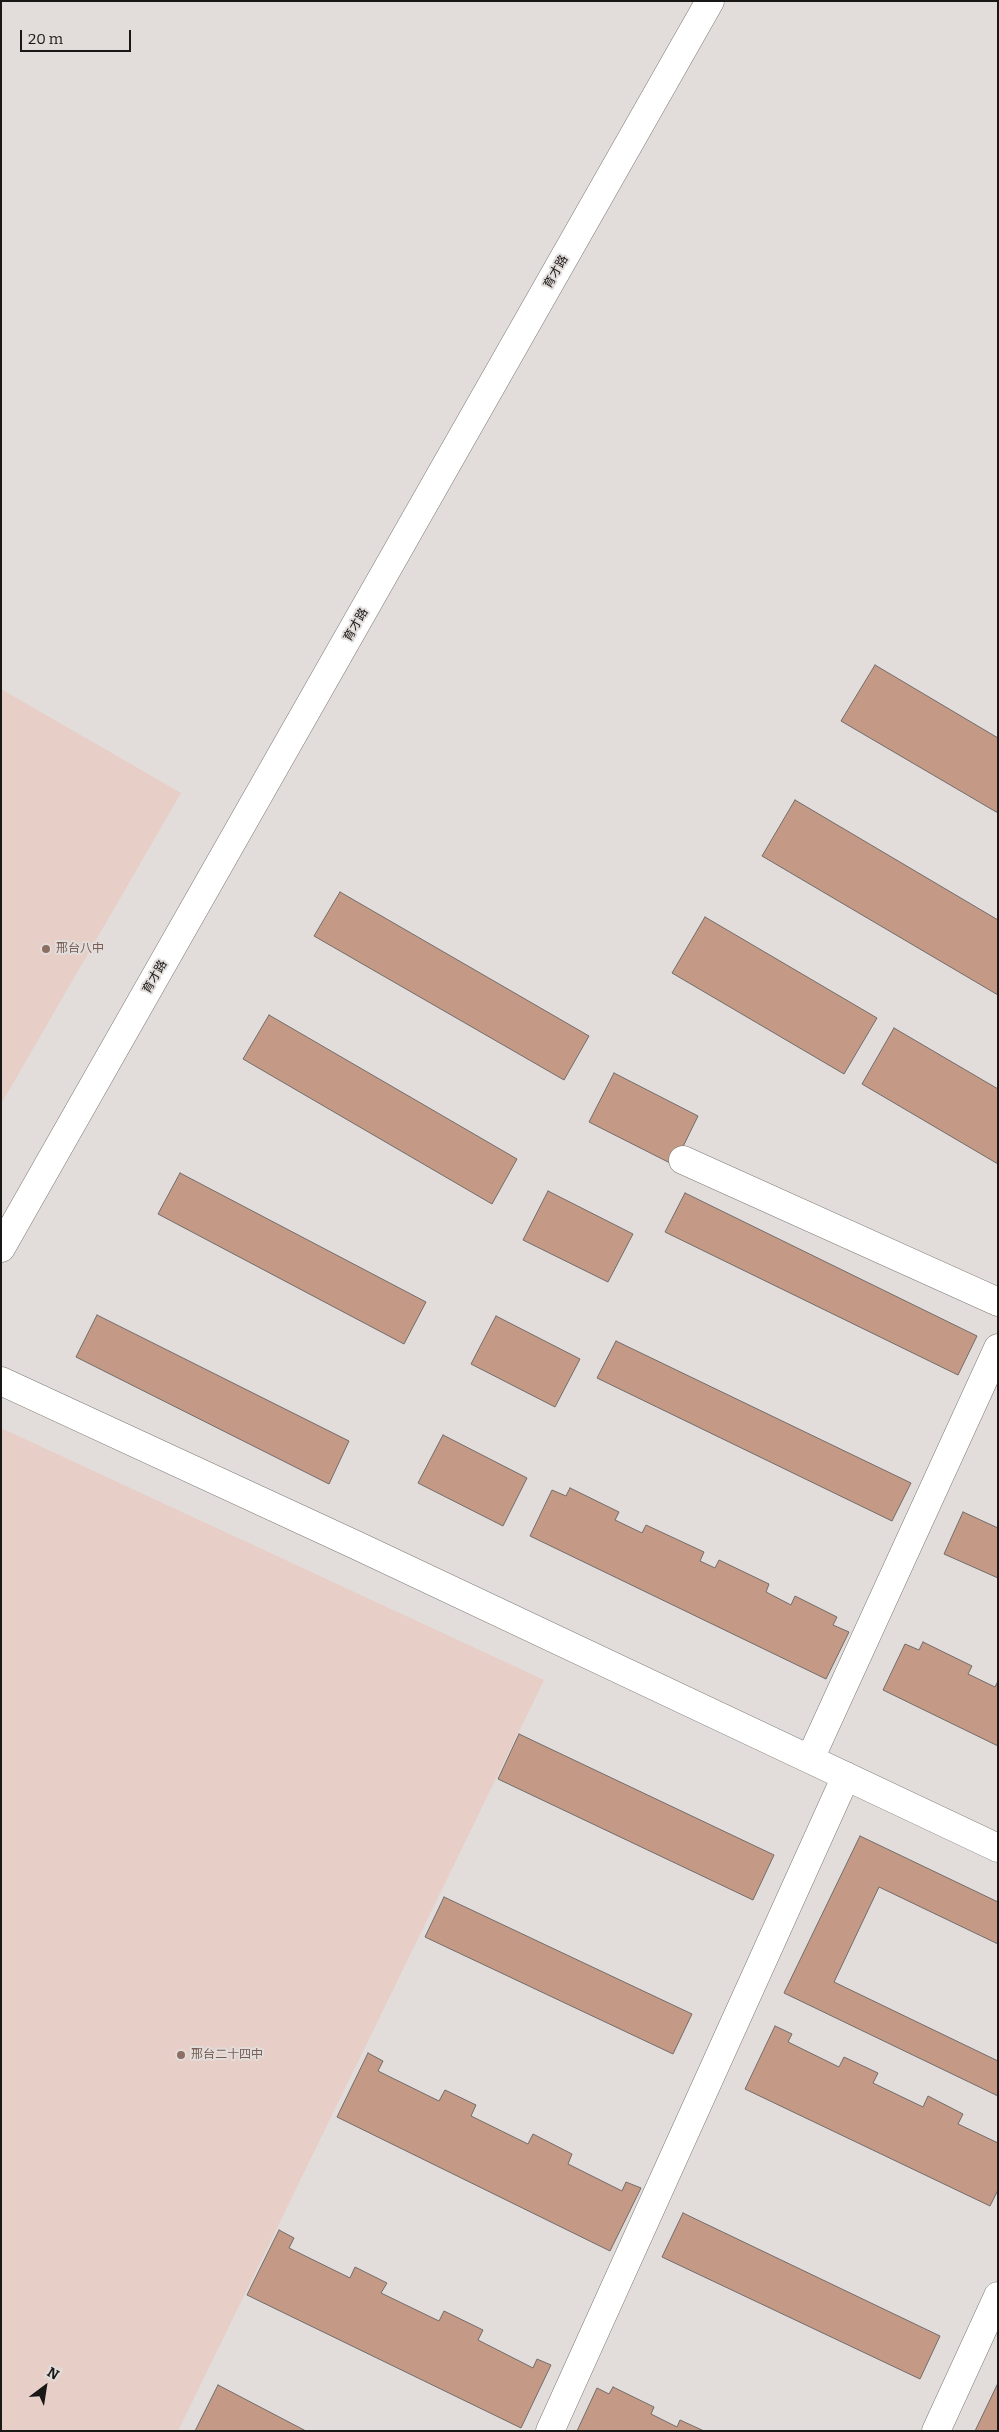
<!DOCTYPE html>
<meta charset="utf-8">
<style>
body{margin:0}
#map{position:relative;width:999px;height:2432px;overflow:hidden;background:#e2ddda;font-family:Bitter,serif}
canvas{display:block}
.frame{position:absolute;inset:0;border:2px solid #1a1817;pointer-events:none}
.north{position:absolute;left:20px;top:2362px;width:50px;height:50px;-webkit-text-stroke:4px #e2ddda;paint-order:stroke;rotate:31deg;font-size:14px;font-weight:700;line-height:20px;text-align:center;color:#1a1817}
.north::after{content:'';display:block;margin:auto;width:18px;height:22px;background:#1a1817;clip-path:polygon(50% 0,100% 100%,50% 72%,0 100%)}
.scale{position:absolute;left:20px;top:30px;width:111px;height:22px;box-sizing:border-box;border:2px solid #1a1817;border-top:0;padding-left:6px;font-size:15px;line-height:18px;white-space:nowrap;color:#1a1817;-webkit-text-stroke:4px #e2ddda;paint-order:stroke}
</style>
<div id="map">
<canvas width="999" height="2432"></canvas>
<div class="frame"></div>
<div class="north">N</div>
<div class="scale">20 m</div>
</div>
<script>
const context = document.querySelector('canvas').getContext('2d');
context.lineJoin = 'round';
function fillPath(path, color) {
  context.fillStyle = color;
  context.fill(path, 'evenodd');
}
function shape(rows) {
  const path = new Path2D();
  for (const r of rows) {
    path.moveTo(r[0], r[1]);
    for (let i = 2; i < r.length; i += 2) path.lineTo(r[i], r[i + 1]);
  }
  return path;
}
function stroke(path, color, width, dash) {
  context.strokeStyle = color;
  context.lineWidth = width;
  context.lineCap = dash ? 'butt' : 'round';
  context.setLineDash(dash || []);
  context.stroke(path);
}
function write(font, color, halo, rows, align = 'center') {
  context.font = font + ' Bitter,"Noto Sans SC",serif';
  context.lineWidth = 4;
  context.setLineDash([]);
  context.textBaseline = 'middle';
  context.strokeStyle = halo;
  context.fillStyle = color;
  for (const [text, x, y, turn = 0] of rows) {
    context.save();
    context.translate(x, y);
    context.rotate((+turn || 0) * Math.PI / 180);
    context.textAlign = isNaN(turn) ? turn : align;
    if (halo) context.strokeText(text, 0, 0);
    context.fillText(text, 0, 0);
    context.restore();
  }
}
const education = shape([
 [1,689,181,793,1,1104],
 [1,1428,544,1680,178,2431,1,2431]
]);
const building = shape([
 [875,665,998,738,998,813,841,721,875,665],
 [795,800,998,920,998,995,762,856,795,800],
 [340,892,589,1036,564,1080,314,936,340,892],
 [705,917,877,1018,844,1074,672,973,705,917],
 [269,1015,517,1159,492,1204,243,1059,269,1015],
 [894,1028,998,1089,998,1164,862,1084,894,1028],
 [614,1073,698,1116,674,1165,589,1122,614,1073],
 [180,1173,426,1302,404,1344,158,1214,180,1173],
 [548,1191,633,1234,608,1282,523,1240,548,1191],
 [685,1193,977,1336,958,1375,665,1232,685,1193],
 [97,1315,349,1441,329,1484,76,1357,97,1315],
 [496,1316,580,1359,555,1407,471,1364,496,1316],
 [616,1341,911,1483,892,1521,597,1378,616,1341],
 [443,1435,527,1478,503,1526,418,1483,443,1435],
 [570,1488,619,1512,615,1520,642,1533,646,1525,704,1552,700,1561,715,1568,719,1560,769,1584,766,1592,791,1605,795,1596,837,1617,833,1625,849,1632,826,1679,530,1536,552,1490,566,1496,570,1488],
 [963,1512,998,1528,998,1578,944,1554,963,1512],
 [923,1642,972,1666,968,1674,995,1687,998,1681,998,1746,883,1690,905,1644,919,1650,923,1642],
 [519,1734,774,1855,753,1900,498,1779,519,1734],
 [860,1836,998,1902,998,1944,879,1887,834,1982,998,2061,998,2096,784,1993,860,1836],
 [444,1897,692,2014,673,2054,425,1937,444,1897],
 [775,2026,792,2034,788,2042,839,2067,844,2057,878,2073,873,2083,923,2107,928,2096,963,2114,958,2124,998,2143,998,2190,990,2206,745,2089,775,2026],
 [368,2053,383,2061,378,2071,439,2101,445,2090,476,2105,471,2116,528,2144,533,2134,572,2154,568,2164,622,2191,626,2182,641,2188,610,2251,337,2117,368,2053],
 [683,2213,940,2336,920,2379,662,2257,683,2213],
 [279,2230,294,2238,289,2248,350,2278,355,2267,387,2283,381,2293,439,2321,444,2311,483,2330,478,2340,533,2368,537,2359,551,2365,521,2428,247,2295,279,2230],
 [998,2383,998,2431,975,2431,998,2383],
 [218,2385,306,2431,195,2431,218,2385],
 [613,2387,654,2407,651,2414,677,2427,680,2420,704,2431,577,2431,597,2388,609,2394,613,2387]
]);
const minor = shape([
 [683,1160,998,1302],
 [1,1248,710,1],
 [1,1381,358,1546,998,1848],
 [810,1759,998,1348],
 [550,2431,846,1776],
 [936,2431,998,2296]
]);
const markers = [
 [46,949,5,"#8d6e63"],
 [181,2055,5,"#8d6e63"]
];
const streetNames = [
 ["育才路",556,272,-60],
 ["育才路",356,625,-60],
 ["育才路",155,977,-60]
];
const educationNames = [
 ["邢台八中",56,949],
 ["邢台二十四中",191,2055]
];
fillPath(education, '#e7cec6');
fillPath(building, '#c49985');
stroke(building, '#716c6a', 1);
stroke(minor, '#7c7875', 29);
stroke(minor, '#fff', 28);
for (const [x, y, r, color] of markers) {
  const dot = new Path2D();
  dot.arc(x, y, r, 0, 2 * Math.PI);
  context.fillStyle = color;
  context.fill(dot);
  stroke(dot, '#e2ddda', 2);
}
write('12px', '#1a1817', '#e2ddda', streetNames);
write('12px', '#785e54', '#e2ddda', educationNames, 'left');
</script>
